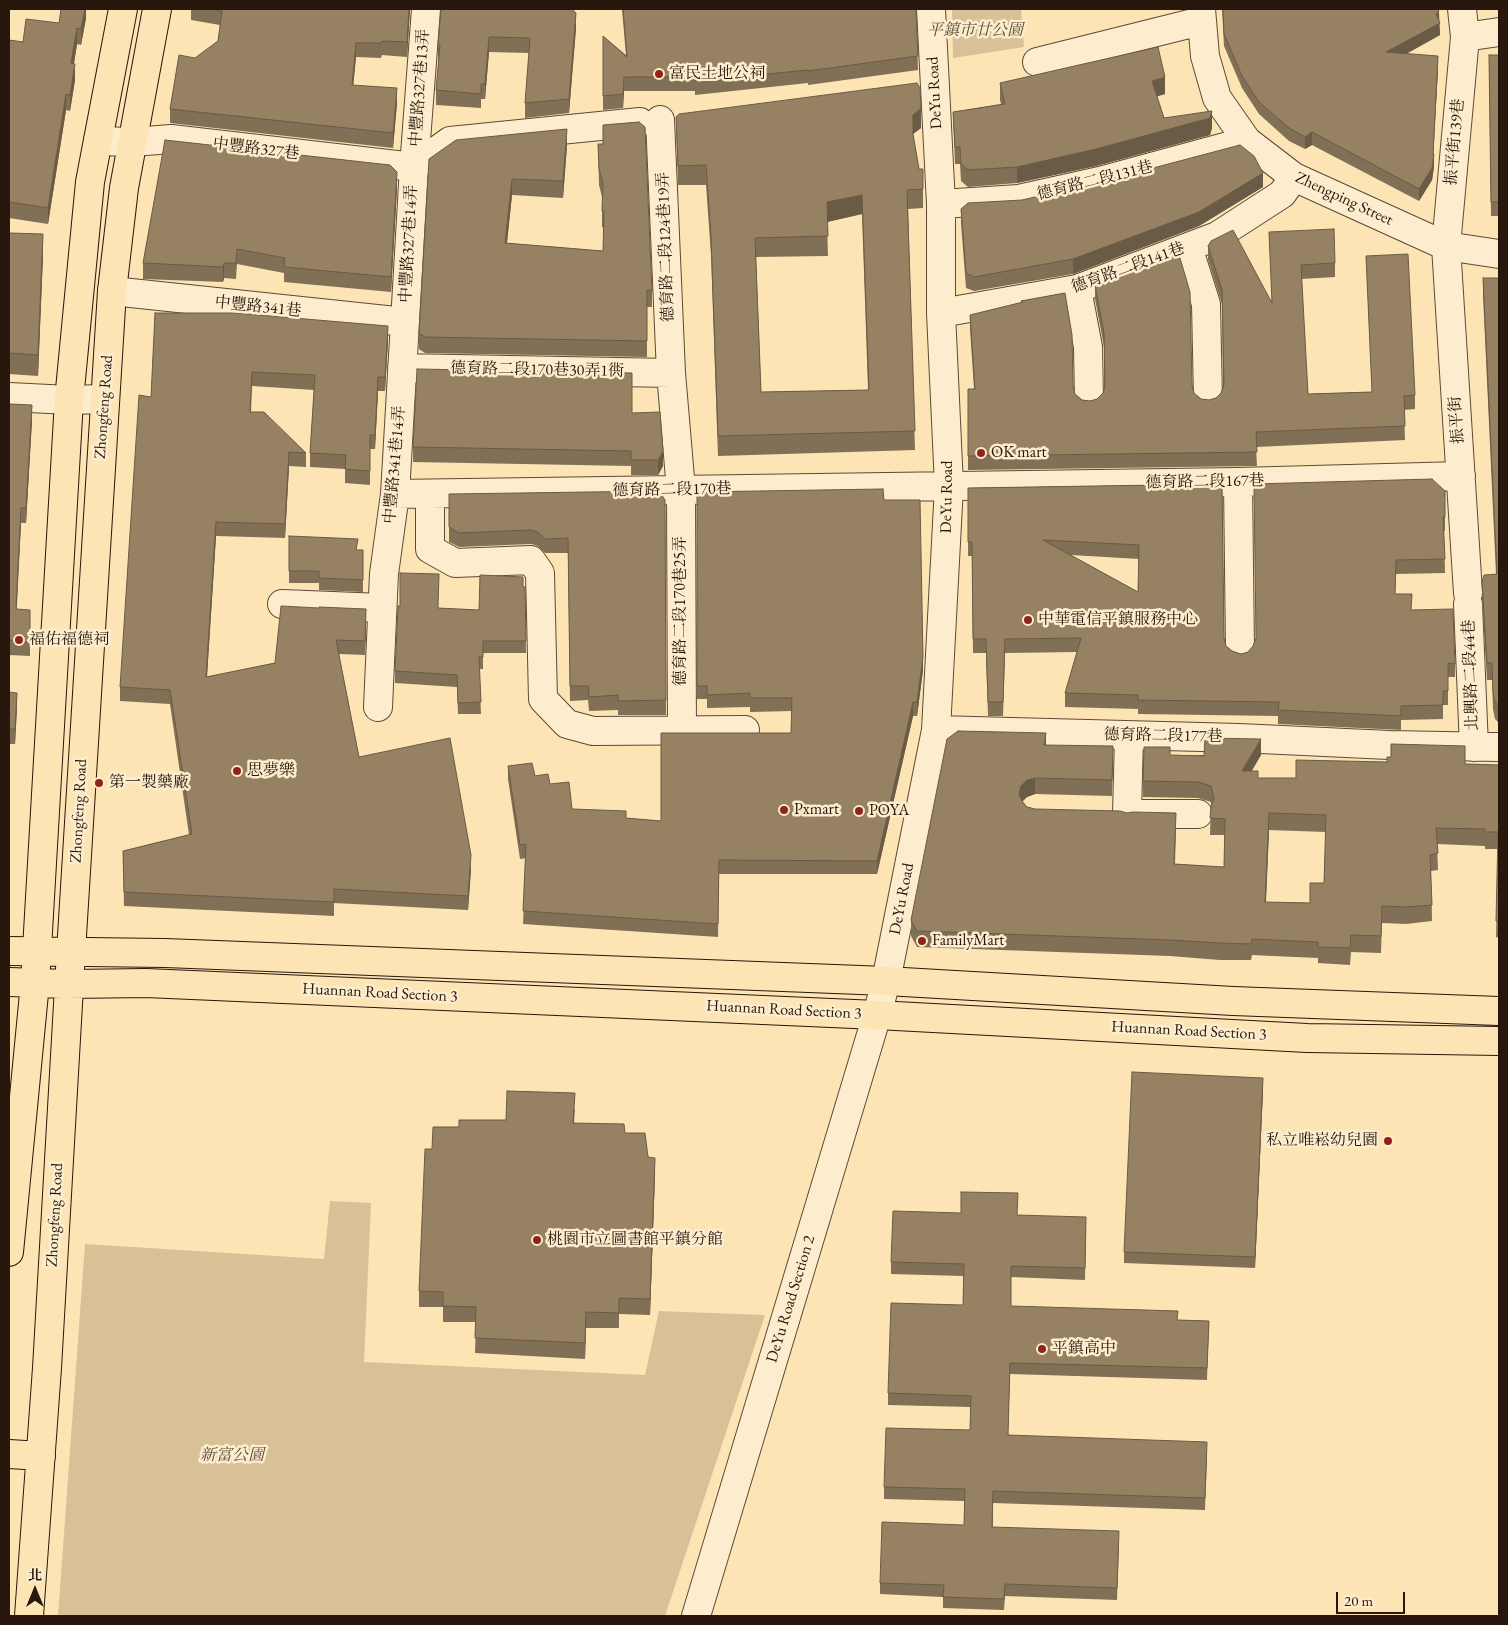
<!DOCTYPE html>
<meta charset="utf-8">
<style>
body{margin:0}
#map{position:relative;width:1508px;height:1625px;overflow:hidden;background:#fce4b4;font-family:"EB Garamond","Noto Serif TC",serif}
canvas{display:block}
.frame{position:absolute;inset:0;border:10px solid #27170c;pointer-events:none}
.north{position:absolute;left:10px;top:1565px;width:50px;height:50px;-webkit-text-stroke:4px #fdedce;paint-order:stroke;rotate:0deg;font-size:14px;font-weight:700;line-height:20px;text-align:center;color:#27170c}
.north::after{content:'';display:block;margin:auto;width:18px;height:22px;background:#27170c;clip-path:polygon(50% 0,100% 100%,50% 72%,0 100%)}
.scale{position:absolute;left:1336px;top:1592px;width:69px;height:22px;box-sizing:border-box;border:2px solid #27170c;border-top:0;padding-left:6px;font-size:15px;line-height:18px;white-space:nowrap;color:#27170c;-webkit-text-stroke:4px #fdedce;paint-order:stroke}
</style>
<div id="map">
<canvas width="1508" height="1625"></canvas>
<div class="frame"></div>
<div class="north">北</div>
<div class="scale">20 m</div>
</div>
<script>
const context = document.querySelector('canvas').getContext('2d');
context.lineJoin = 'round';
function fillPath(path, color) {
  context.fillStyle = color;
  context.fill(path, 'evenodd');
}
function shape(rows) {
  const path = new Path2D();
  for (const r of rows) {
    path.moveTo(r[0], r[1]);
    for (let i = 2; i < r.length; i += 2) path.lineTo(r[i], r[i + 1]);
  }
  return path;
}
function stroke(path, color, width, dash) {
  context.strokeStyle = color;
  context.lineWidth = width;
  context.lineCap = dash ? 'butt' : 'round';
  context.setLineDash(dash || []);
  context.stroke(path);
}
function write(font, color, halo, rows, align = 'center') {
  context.font = font + ' "EB Garamond","Noto Serif TC",serif';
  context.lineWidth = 5;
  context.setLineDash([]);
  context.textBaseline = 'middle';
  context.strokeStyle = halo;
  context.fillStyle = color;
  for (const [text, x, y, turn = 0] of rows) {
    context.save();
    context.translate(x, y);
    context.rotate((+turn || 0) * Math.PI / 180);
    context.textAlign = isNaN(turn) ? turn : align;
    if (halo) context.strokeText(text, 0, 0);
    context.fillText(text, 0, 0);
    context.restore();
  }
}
const green = shape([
 [952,9,1021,9,1024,47,953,58],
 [330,1201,371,1203,364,1362,645,1375,659,1311,765,1315,665,1616,58,1616,85,1244,324,1259]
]);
const minor = shape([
 [1201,9,1205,56,1217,98,1247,141,1294,177,1446,246,1499,254],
 [1462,9,1465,37,1446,246,1468,593],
 [1465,37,1499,32],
 [1037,62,1201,21],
 [660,120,671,373,681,490,682,731],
 [98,141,133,142,171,139,414,167],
 [414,167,450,141,640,122],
 [941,204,1019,199,1100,181,1247,141],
 [1188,247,1206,304,1208,399],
 [1077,289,1088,347,1089,400],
 [112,291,405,322],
 [941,313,1077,289,1188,247,1217,236,1282,194,1294,177],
 [402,368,671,373],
 [9,397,69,400,104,399],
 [1238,482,1240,652],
 [395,494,1238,482,1461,476],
 [430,494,430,549,455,563,531,560,540,573,543,699,567,724,593,731,745,730],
 [282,604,382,608],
 [1468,604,1474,747],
 [378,707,384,574,395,494,414,167,426,9],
 [936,730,1239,738,1389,745,1499,747],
 [1127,814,1129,736],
 [1139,814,1198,814],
 [696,1616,877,1015,886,981,936,730,949,486,941,313,941,204,931,9]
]);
const major = shape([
 [9,951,165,953,886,981,1233,1001,1499,1011],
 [9,982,69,984,146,983,877,1015,1307,1038,1499,1041],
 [9,1252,35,983,69,400,90,182,123,9],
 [9,1454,41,1456],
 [29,1616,47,1368,71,952,112,291,124,188,157,9]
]);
const wall = shape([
 [86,9,86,18,81,45,77,44,74,64,75,80,70,111,66,110,48,224,9,218,9,40,23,42],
 [191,9,410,9,407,57,382,55,381,58,356,57,353,85,397,103,393,148,170,123,170,109,195,58,218,41,220,25,191,20],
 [441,9,576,28,569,113,525,118,525,103,529,53,489,52,485,99,481,99,481,108,436,105,436,90,439,59,438,59,438,45],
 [622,9,916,9,918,70,808,85,808,83,695,95,695,91,624,91,623,108,603,110,603,36,626,55],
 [1222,9,1438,9,1440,35,1406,54,1438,68,1433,154,1434,167,1432,180,1419,201,1312,145,1305,149,1289,141,1259,114,1242,88,1224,46],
 [1489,55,1499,55,1499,216,1491,216],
 [1000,83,1165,94,1157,96,1164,118,1212,128,1210,135,1096,166,1017,183,968,187,961,181,960,164,955,164,953,112,1001,104,1000,100],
 [676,117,921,128,913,134,919,169,923,189,923,208,908,209,915,450,718,456,711,255,706,185,678,185],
 [862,214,868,390,761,392,756,257,828,256,827,222],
 [456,140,567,145,563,198,512,195,507,243,603,251,604,228,602,227,602,197,599,185,598,144,652,291,652,307,647,307,647,357,425,353,419,349,419,333],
 [1263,187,1199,226,1073,274,974,291,966,288,961,223,961,209],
 [397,188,391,292,284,282,284,273,237,264,236,279,224,278,223,282,143,279,143,263],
 [1269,232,1335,263,1335,277,1301,279,1308,394,1372,392,1366,256,1415,395,1415,409,1404,410,1405,440,1256,447,1257,466,968,470,968,389,974,389,970,329,970,315,1021,303,1021,301,1065,293,1073,386,1075,394,1082,400,1090,401,1097,399,1103,393,1104,387,1104,347,1095,299,1095,285,1192,385,1194,393,1201,399,1209,400,1216,398,1221,393,1223,386,1222,304,1208,260,1208,246,1272,301],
 [9,233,43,255,38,376,9,374],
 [1483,278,1499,278,1499,723,1495,719,1493,709,1492,680,1487,680,1482,599,1482,582,1496,574,1483,295],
 [155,313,388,340,385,391,378,391,375,449,370,449,370,485,345,483,345,469,310,467,310,453,314,390,252,386,251,412,306,453,306,467,289,466,285,538,216,536,207,677,275,663,366,623,365,655,339,654,359,757,471,869,468,910,334,903,334,916,124,906,123,851,189,835,170,704,120,701,120,687,151,397],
 [9,404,32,420,26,523,21,523,16,609,30,642,30,656,9,655],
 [632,413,663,466,658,475,631,475,631,466,413,462,413,447],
 [1222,484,1224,638,1226,646,1232,651,1241,654,1248,652,1445,491,1445,531,1444,531,1445,573,1396,574,1395,594,1412,610,1455,664,1455,677,1448,677,1448,705,1443,705,1443,719,1401,720,1401,730,1278,724,1278,716,1138,714,1138,709,1065,707,1065,693,1077,652,1005,653,1003,716,988,716,986,653,973,653,972,556,968,556,968,488],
 [1071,555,1139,559,1138,592],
 [697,492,884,500,923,670,917,716,913,716,877,874,719,874,718,937,523,924,526,858,520,859,508,779,508,766,535,776,550,784,572,809,626,818,661,821,791,733,792,711,750,712,750,707,707,708,707,699,697,699],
 [449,494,665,500,666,715,618,715,618,710,589,711,588,700,570,701,568,553,545,553,538,546,531,544,459,547,449,542],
 [289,536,358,550,363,550,363,592,319,590,319,583,289,583],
 [523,587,525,587,526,653,483,653,483,669,479,669,481,714,458,714,457,687,395,683,395,671,438,608,479,610],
 [9,692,17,707,15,744,9,744],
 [1046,745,1113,763,1112,796,1035,794,1027,797,1022,802,1027,807,1035,809,1176,829,1175,864,1224,867,1225,835,1210,835,1211,802,1198,798,1143,797,1143,781,1170,755,1261,755,1251,771,1258,778,1296,778,1465,764,1499,765,1499,938,1496,937,1498,849,1485,849,1485,846,1437,844,1438,870,1431,871,1432,921,1406,924,1382,923,1381,953,1351,952,1350,965,1318,963,1318,958,1273,956,1252,955,1251,960,1220,960,1170,956,917,947,911,936,911,920],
 [1269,830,1326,832,1324,883,1310,903,1266,902],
 [1263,1089,1255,1268,1124,1263,1124,1252],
 [575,1109,574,1123,625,1133,648,1157,655,1173,650,1315,619,1314,619,1328,586,1328,585,1359,475,1353,476,1322,443,1322,443,1307,419,1307,419,1291,459,1127,506,1120],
 [1018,1215,1086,1229,1085,1280,1011,1277,1011,1306,1178,1320,1209,1321,1207,1380,1010,1374,1008,1435,1207,1454,1205,1510,993,1503,993,1527,1119,1543,1117,1600,1005,1596,1004,1610,943,1608,943,1597,880,1594,880,1583,964,1525,964,1501,884,1499,884,1487,970,1430,970,1407,888,1405,888,1393,963,1305,963,1276,891,1274,891,1262]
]);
const shadedWall = shape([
 [85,9,86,9,86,18,81,45,81,29],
 [409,9,410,9,407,57,407,42],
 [1439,12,1440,35,1386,65,1386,52],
 [576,13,576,28,569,113,569,99],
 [77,28,77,44,71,80,71,63],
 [489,37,489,52,485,99,485,84],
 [356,43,356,57,352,99,352,85],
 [1438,56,1438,68,1433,161,1434,154,1434,167,1432,180,1419,201,1419,189,1433,154],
 [75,64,75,80,70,111,70,95],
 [624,77,624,91,623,108,623,94],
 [1165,77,1165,94,1152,98,1152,81],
 [397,88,397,103,393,148,393,133],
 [66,94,66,110,48,224,48,208],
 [921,108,921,128,913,134,913,115],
 [1212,111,1212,128,1210,135,1096,166,1017,183,1017,167],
 [567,129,567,145,563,198,563,181],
 [1312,132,1312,145,1305,149,1305,137],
 [397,172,397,188,391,292,391,277],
 [1263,173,1263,187,1199,226,1073,274,1073,259],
 [512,179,512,195,505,260,505,243],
 [862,195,862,214,827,222,827,202],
 [43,234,43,255,38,376,38,355],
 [224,263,224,278,223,282,223,267],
 [388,326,388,340,385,391,385,377],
 [378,377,378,391,375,449,375,435],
 [32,405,32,420,26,523,26,508],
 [663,451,663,466,658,475,658,460],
 [289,452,289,466,285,538,285,524],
 [21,508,21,523,16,624,16,609],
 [216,522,216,536,206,691,206,677],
 [366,609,366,623,365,655,365,641],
 [923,657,923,670,917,716,917,702],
 [17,693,17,707,15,744,15,729],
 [913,702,913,716,877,874,877,861],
 [1046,733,1046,749,1044,745],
 [1261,739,1261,755,1242,788,1242,771],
 [1035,778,1035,794,1027,797,1021,802,1019,794,1021,786,1027,780],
 [1269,813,1269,830,1265,918,1265,902],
 [471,855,471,869,468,910,468,896],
 [1263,1078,1263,1089,1255,1268,1255,1257],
 [655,1158,655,1173,650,1315,650,1299],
 [586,1312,586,1328,585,1359,585,1343]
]);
const building = shape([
 [61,9,85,9,81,29,77,28,71,63,75,64,70,95,66,94,48,208,9,202,9,40,23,42,26,19,59,23,61,9],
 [209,9,409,9,407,42,382,41,381,43,356,43,352,85,397,88,393,133,170,109,179,55,195,58,218,41,222,11,209,9],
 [441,9,572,9,576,13,569,99,525,103,530,38,489,37,485,84,481,84,481,94,436,90,440,45,438,45,441,9],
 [623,9,916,9,918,56,808,71,808,70,695,81,695,77,624,77,623,94,603,96,603,36,627,57,623,9],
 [1223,9,1438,9,1439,12,1436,14,1440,23,1386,52,1438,56,1433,154,1434,154,1432,168,1419,189,1312,132,1305,137,1289,128,1259,102,1242,76,1224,34,1223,9],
 [1158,47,1165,77,1152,81,1164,118,1212,111,1210,118,1096,149,1017,167,968,170,961,164,960,147,955,147,953,112,1005,104,1000,83,1158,47],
 [1489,55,1499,55,1499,202,1491,202,1489,55],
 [917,83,920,88,921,108,913,115,913,134,919,169,923,169,923,189,907,190,915,431,718,436,711,236,706,165,678,166,676,117,679,114,917,83],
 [862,195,869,390,761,392,755,238,828,236,827,202,862,195],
 [639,122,645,127,652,291,647,290,647,341,425,337,419,333,429,159,456,140,567,129,563,181,512,179,505,243,603,251,604,211,602,211,603,182,599,169,598,144,603,144,603,125,639,122],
 [165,140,390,165,397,172,391,277,284,267,285,258,237,249,236,263,224,263,223,267,143,263,165,140],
 [1240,145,1254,156,1263,173,1199,212,1073,259,974,277,966,273,961,209,968,203,1022,200,1104,181,1240,145],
 [1334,229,1335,263,1301,265,1308,394,1372,392,1366,256,1408,254,1415,395,1404,396,1405,426,1256,432,1257,452,968,456,968,389,975,389,970,315,1023,302,1021,301,1065,293,1072,335,1073,386,1075,394,1082,400,1090,401,1097,399,1103,393,1105,386,1104,333,1095,285,1173,255,1180,258,1190,292,1192,385,1194,393,1201,399,1209,400,1216,398,1221,393,1224,385,1222,290,1208,246,1211,241,1233,230,1272,303,1269,232,1334,229],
 [9,233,43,234,38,355,9,353,9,233],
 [1483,278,1499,278,1499,706,1495,702,1493,692,1492,663,1487,663,1482,582,1484,575,1497,574,1483,278],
 [155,313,235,313,388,326,385,377,378,377,375,435,370,435,370,471,345,469,346,455,310,453,315,375,252,372,250,412,264,412,306,453,289,452,285,524,216,522,206,677,275,663,281,606,319,608,319,607,366,609,365,641,336,640,359,757,450,738,471,855,468,896,334,889,334,902,124,892,123,851,192,834,170,690,120,687,139,395,151,397,155,313],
 [417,369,632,373,632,413,660,412,663,451,658,460,631,460,631,451,413,447,417,369],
 [9,404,32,405,26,508,21,508,16,609,30,610,30,642,9,640,9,404],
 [1432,479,1445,491,1445,517,1443,517,1445,559,1396,560,1395,594,1412,594,1411,610,1453,609,1455,664,1448,663,1448,691,1443,691,1443,705,1401,706,1401,716,1278,710,1279,702,1138,700,1138,695,1065,693,1081,638,1005,639,1003,702,988,702,986,639,973,639,972,542,968,542,968,488,1222,484,1224,638,1226,646,1232,651,1241,654,1248,652,1253,646,1256,638,1254,484,1432,479],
 [1043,540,1139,545,1138,592,1043,540],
 [883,489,884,500,920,500,923,657,917,702,913,702,877,861,719,860,718,924,523,911,526,844,520,845,508,766,532,763,535,776,548,774,550,784,569,782,572,809,626,811,626,818,661,821,661,733,791,733,792,698,750,698,750,693,707,695,707,686,697,686,697,492,883,489],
 [659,491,665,500,666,700,618,701,618,695,589,697,588,686,570,686,568,538,545,539,538,532,531,530,459,533,449,527,449,494,659,491],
 [289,536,358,539,356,550,363,550,363,580,319,578,319,571,289,571,289,536],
 [400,573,439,574,438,608,479,610,480,575,523,577,523,587,525,587,526,641,483,641,483,657,479,657,481,702,458,703,457,675,395,671,398,606,400,606,400,573],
 [9,692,17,693,15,729,9,729,9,692],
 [958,731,1046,733,1044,745,1113,746,1112,780,1035,778,1027,780,1021,786,1019,794,1022,801,1027,807,1035,809,1120,811,1127,813,1133,812,1176,813,1174,864,1224,867,1225,819,1210,818,1211,806,1214,798,1211,786,1198,782,1143,781,1144,747,1170,747,1170,755,1204,756,1205,738,1261,739,1242,771,1258,771,1258,778,1296,778,1296,760,1387,762,1387,757,1391,757,1391,744,1465,746,1465,764,1499,765,1499,921,1496,921,1498,832,1485,832,1485,829,1436,828,1438,853,1430,855,1432,905,1406,907,1382,906,1381,936,1351,935,1350,948,1318,947,1318,942,1273,940,1252,939,1251,944,1220,943,1170,940,917,931,911,920,947,739,958,731],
 [1269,813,1326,815,1324,883,1310,883,1310,903,1265,902,1269,813],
 [1132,1072,1263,1078,1255,1257,1124,1252,1132,1072],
 [507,1091,575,1093,573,1123,624,1124,625,1133,645,1133,648,1157,655,1158,650,1299,619,1298,619,1313,586,1312,585,1343,475,1338,476,1307,443,1306,443,1292,419,1291,425,1149,432,1149,433,1127,459,1127,459,1120,506,1120,507,1091],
 [961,1192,1018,1193,1017,1215,1086,1217,1085,1268,1011,1266,1011,1306,1178,1311,1177,1320,1209,1321,1207,1368,1010,1363,1008,1435,1207,1442,1205,1498,993,1491,992,1527,1119,1531,1117,1588,1005,1584,1004,1599,943,1597,944,1585,880,1583,882,1522,964,1525,965,1489,884,1487,886,1428,970,1430,971,1396,888,1393,891,1303,963,1305,964,1264,891,1262,893,1211,961,1213,961,1192]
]);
const markers = [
 [659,74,5,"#8f2418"],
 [981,453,5,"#8f2418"],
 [1028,620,5,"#8f2418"],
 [19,640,5,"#8f2418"],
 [237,771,5,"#8f2418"],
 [99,783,5,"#8f2418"],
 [784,810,5,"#8f2418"],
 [859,811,5,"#8f2418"],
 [922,941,5,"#8f2418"],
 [1388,1141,5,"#8f2418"],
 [537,1240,5,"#8f2418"],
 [1042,1349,5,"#8f2418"]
];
const parkNames = [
 ["平鎮市廿公園",975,31],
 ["新富公園",232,1456]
];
const poiNames = [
 ["富民土地公祠",669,74],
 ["OK mart",991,453],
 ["中華電信平鎮服務中心",1038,620],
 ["福佑福德祠",29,640],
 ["思夢樂",247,771],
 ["第一製藥廠",109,783],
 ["Pxmart",794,810],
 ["POYA",869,811],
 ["FamilyMart",932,941],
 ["私立唯崧幼兒園",1378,1141,"right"],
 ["桃園市立圖書館平鎮分館",547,1240],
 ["平鎮高中",1052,1349]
];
const streetNames = [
 ["中豐路327巷13弄",420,88,-86],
 ["DeYu Road",935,93,-93],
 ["振平街139巷",1455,142,-85],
 ["中豐路327巷",256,149,7],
 ["德育路二段131巷",1095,181,-14],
 ["Zhengping Street",1344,199,25],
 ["中豐路327巷14弄",409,244,-87],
 ["德育路二段124巷19弄",666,247,-92],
 ["德育路二段141巷",1128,268,-20],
 ["中豐路341巷",258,307,6],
 ["德育路二段170巷30弄1衖",537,370,1],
 ["Zhongfeng Road",104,407,-86],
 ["振平街",1457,420,-94],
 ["中豐路341巷14弄",395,465,-85],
 ["德育路二段167巷",1205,482,-1],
 ["德育路二段170巷",672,490,-1],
 ["DeYu Road",947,497,-89],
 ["德育路二段170巷25弄",681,611,-90],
 ["北興路二段44巷",1471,675,-92],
 ["德育路二段177巷",1163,736,1],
 ["Zhongfeng Road",79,811,-87],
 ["DeYu Road",902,899,-79],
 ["Huannan Road Section 3",380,993,3],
 ["Huannan Road Section 3",784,1010,3],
 ["Huannan Road Section 3",1189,1031,3],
 ["Zhongfeng Road",55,1215,-87],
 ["DeYu Road Section 2",791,1299,-73]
];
fillPath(green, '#d8c197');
stroke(minor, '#5c4a36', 30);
stroke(major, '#27170c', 30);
stroke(minor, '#fdedce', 28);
stroke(major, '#fce4b4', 28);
fillPath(wall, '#817055');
fillPath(shadedWall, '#695b45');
fillPath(building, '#968263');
stroke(building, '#695b45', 1);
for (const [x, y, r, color] of markers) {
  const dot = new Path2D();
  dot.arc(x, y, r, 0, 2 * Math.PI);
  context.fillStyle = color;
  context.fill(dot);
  stroke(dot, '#fdedce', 2);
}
write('italic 16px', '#5c4a36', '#fdedce', parkNames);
write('16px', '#27170c', '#fdedce', poiNames, 'left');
write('16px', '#27170c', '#fdedce', streetNames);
</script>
